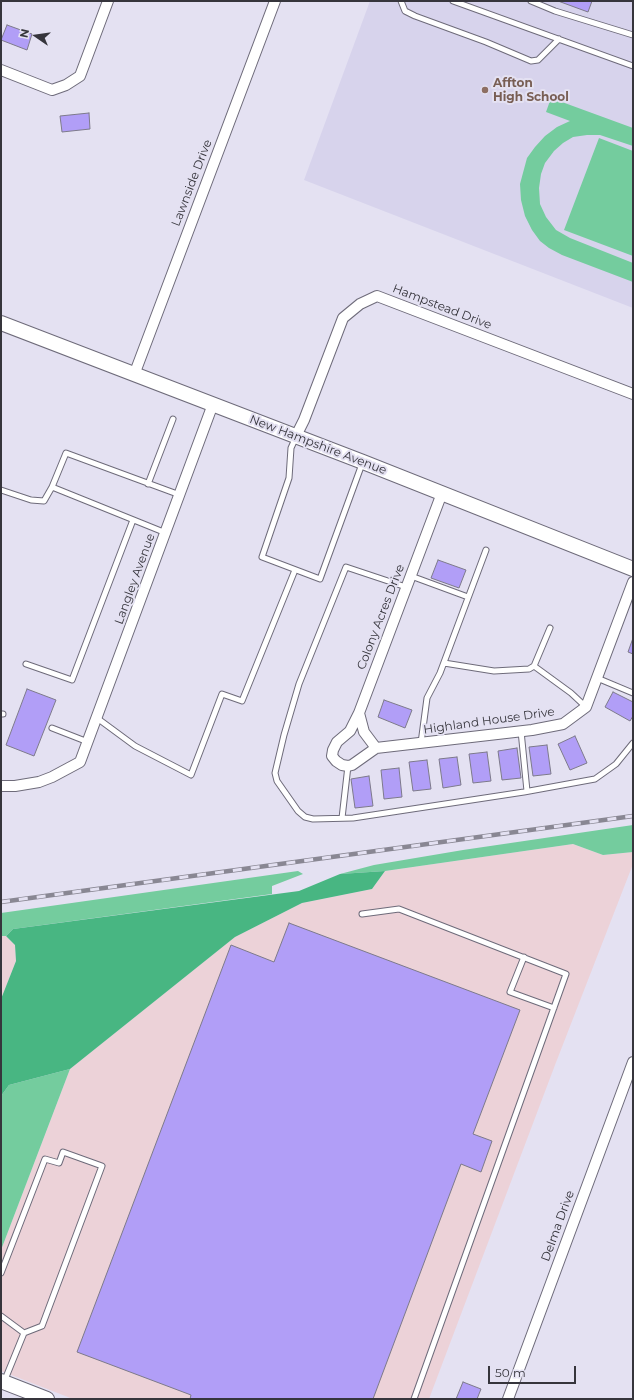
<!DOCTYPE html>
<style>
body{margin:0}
#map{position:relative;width:634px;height:1400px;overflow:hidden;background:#e4e1f2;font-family:Montserrat,sans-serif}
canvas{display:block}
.frame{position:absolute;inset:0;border:2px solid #36353c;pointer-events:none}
.north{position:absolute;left:16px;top:16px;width:40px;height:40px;-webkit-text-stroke:3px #e4e1f2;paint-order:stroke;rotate:283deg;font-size:11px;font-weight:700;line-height:16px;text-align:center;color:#36353c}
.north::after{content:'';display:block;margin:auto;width:14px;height:18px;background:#36353c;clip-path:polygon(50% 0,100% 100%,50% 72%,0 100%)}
.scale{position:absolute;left:488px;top:1366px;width:88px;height:18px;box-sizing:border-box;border:2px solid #36353c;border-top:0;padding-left:5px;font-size:12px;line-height:14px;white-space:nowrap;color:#36353c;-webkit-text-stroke:3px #e4e1f2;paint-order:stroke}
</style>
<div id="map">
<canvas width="634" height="1400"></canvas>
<div class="frame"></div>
<div class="north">N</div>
<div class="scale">50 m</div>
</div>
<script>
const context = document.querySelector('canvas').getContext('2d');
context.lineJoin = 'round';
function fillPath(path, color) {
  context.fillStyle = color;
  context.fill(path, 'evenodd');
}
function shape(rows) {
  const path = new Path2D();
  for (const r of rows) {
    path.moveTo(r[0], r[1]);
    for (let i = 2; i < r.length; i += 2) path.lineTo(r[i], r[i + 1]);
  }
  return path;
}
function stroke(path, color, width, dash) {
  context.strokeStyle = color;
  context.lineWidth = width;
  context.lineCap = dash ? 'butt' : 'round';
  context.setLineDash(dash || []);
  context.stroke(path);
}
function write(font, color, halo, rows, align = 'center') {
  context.font = font + ' Montserrat,sans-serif';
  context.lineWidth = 4;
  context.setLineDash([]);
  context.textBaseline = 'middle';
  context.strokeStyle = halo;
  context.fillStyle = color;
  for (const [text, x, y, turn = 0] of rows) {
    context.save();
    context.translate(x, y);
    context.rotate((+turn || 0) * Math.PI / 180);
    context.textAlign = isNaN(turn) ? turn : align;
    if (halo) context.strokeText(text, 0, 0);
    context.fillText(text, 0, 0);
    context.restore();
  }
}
const built = shape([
 [370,1,633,1,633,308,304,180]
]);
const industrial = shape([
 [573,844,603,855,633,852,633,864,555,1065,429,1399,73,1399,1,1371,1,1250,70,1069,235,937,302,903,372,889,385,871],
 [1,936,6,936,15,945,16,961,1,999]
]);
const green = shape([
 [551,98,633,128,633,146,600,135,587,135,573,137,563,143,554,151,545,163,541,174,539,188,540,204,546,217,556,230,570,238,633,263,633,282,562,255,549,248,540,241,532,230,525,216,521,200,520,184,527,158,535,147,545,136,557,127,570,121,546,112],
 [599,138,633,151,633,256,564,230],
 [633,825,633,852,603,855,573,844,385,871,340,874,374,865,463,850],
 [298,871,303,874,272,886,272,894,13,929,6,936,1,936,1,913],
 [70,1069,1,1250,1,1096,9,1085]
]);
const forest = shape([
 [385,871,372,889,302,903,235,937,70,1069,9,1085,1,1096,1,999,16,961,15,945,6,936,13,929,299,891,340,874]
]);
const building = shape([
 [558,1,592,1,588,12,558,1],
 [7,25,32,34,27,50,1,40,7,25],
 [89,113,90,129,62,132,60,116,89,113],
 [438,560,466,570,459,588,431,578,438,560],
 [633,638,633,654,628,652,633,638],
 [27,689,56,700,34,756,6,745,27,689],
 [613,692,633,702,633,716,630,721,605,707,613,692],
 [384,700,412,710,405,728,378,717,384,700],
 [575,736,587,763,570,770,558,744,575,736],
 [547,745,551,774,533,776,529,747,547,745],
 [517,748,521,778,502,780,498,751,517,748],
 [487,752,491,781,473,783,469,754,487,752],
 [457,757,461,785,443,788,439,759,457,757],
 [427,760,431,789,413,791,409,762,427,760],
 [399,768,402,797,384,799,381,770,399,768],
 [369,776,373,806,355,808,351,779,369,776],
 [289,923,520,1010,473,1134,492,1141,481,1172,461,1164,373,1399,190,1399,191,1395,77,1352,231,945,274,962,289,923],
 [463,1382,481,1389,477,1399,456,1399,463,1382]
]);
const lane = shape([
 [401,1,405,11,415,16,486,42,531,61,538,60,559,39],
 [453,1,633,66],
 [531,1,555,11,633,35],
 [296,437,291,448,289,478,262,557,320,579,362,464],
 [148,484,173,419],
 [1,490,31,500,44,501,52,487],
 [166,533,52,487,66,453,180,495],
 [411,576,468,597],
 [406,587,346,567,299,684,284,735,275,773,277,781,298,811,305,817,313,819,353,818,524,792,595,779,616,764,633,743],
 [444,663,494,671,529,669,534,666,550,628],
 [26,664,72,680,133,520],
 [534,666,571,693,586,707],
 [597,678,633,693],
 [1,714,3,714],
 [97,718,135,746,191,775,222,694,242,701,295,570],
 [52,728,88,742],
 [521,731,527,791],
 [421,743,427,698,440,673,486,550],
 [342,818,348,766],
 [362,914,399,909,566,974,414,1399],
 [524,957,510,992,554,1008],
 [1,1273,45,1159,59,1163,63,1152,102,1166,42,1326,24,1333,4,1382],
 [1,1316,24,1333]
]);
const street = shape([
 [1,70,52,90,66,85,80,76,108,1],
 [134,375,275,1],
 [296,436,304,420,343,318,360,304,377,296,633,394],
 [359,713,350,731,337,742,333,750,332,756,336,761,342,765,348,766,352,765,376,748,532,730,563,724,586,707,633,582],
 [376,748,364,732,359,713,442,493],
 [1,786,15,786,39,782,52,777,80,762,213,404],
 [508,1399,633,1062]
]);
const secondary = shape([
 [1,323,363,462,633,569],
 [1,1381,47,1399]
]);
const rail = shape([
 [1,902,633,816]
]);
const markers = [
 [485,90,4,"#8d6e63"]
];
const educationNames = [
 ["Affton",493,83],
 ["High School",493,97]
];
const streetNames = [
 ["Lawnside Drive",192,183,-69],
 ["Hampstead Drive",442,307,21],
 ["New Hampshire Avenue",318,445,21],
 ["Langley Avenue",135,579,-70],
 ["Colony Acres Drive",381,617,-69],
 ["Highland House Drive",489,721,-8],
 ["Delma Drive",558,1226,-70]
];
fillPath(built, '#d7d3ec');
fillPath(industrial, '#ecd2d8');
fillPath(green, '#74cc9e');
fillPath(forest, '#48b682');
fillPath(building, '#b19ef7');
stroke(building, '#7d7a8a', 1);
stroke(lane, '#6e6b7a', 7);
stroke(street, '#6e6b7a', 12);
stroke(secondary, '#6e6b7a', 16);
stroke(lane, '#fff', 5);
stroke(street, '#fff', 10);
stroke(secondary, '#fff', 14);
stroke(rail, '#898793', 4.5);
stroke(rail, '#e4e1f2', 3, [9]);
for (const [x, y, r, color] of markers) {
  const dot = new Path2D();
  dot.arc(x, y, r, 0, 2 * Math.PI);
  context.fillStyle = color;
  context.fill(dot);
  stroke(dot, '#e4e1f2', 1.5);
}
write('bold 12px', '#785e54', '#e4e1f2', educationNames, 'left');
write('12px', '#36353c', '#e4e1f2', streetNames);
</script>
